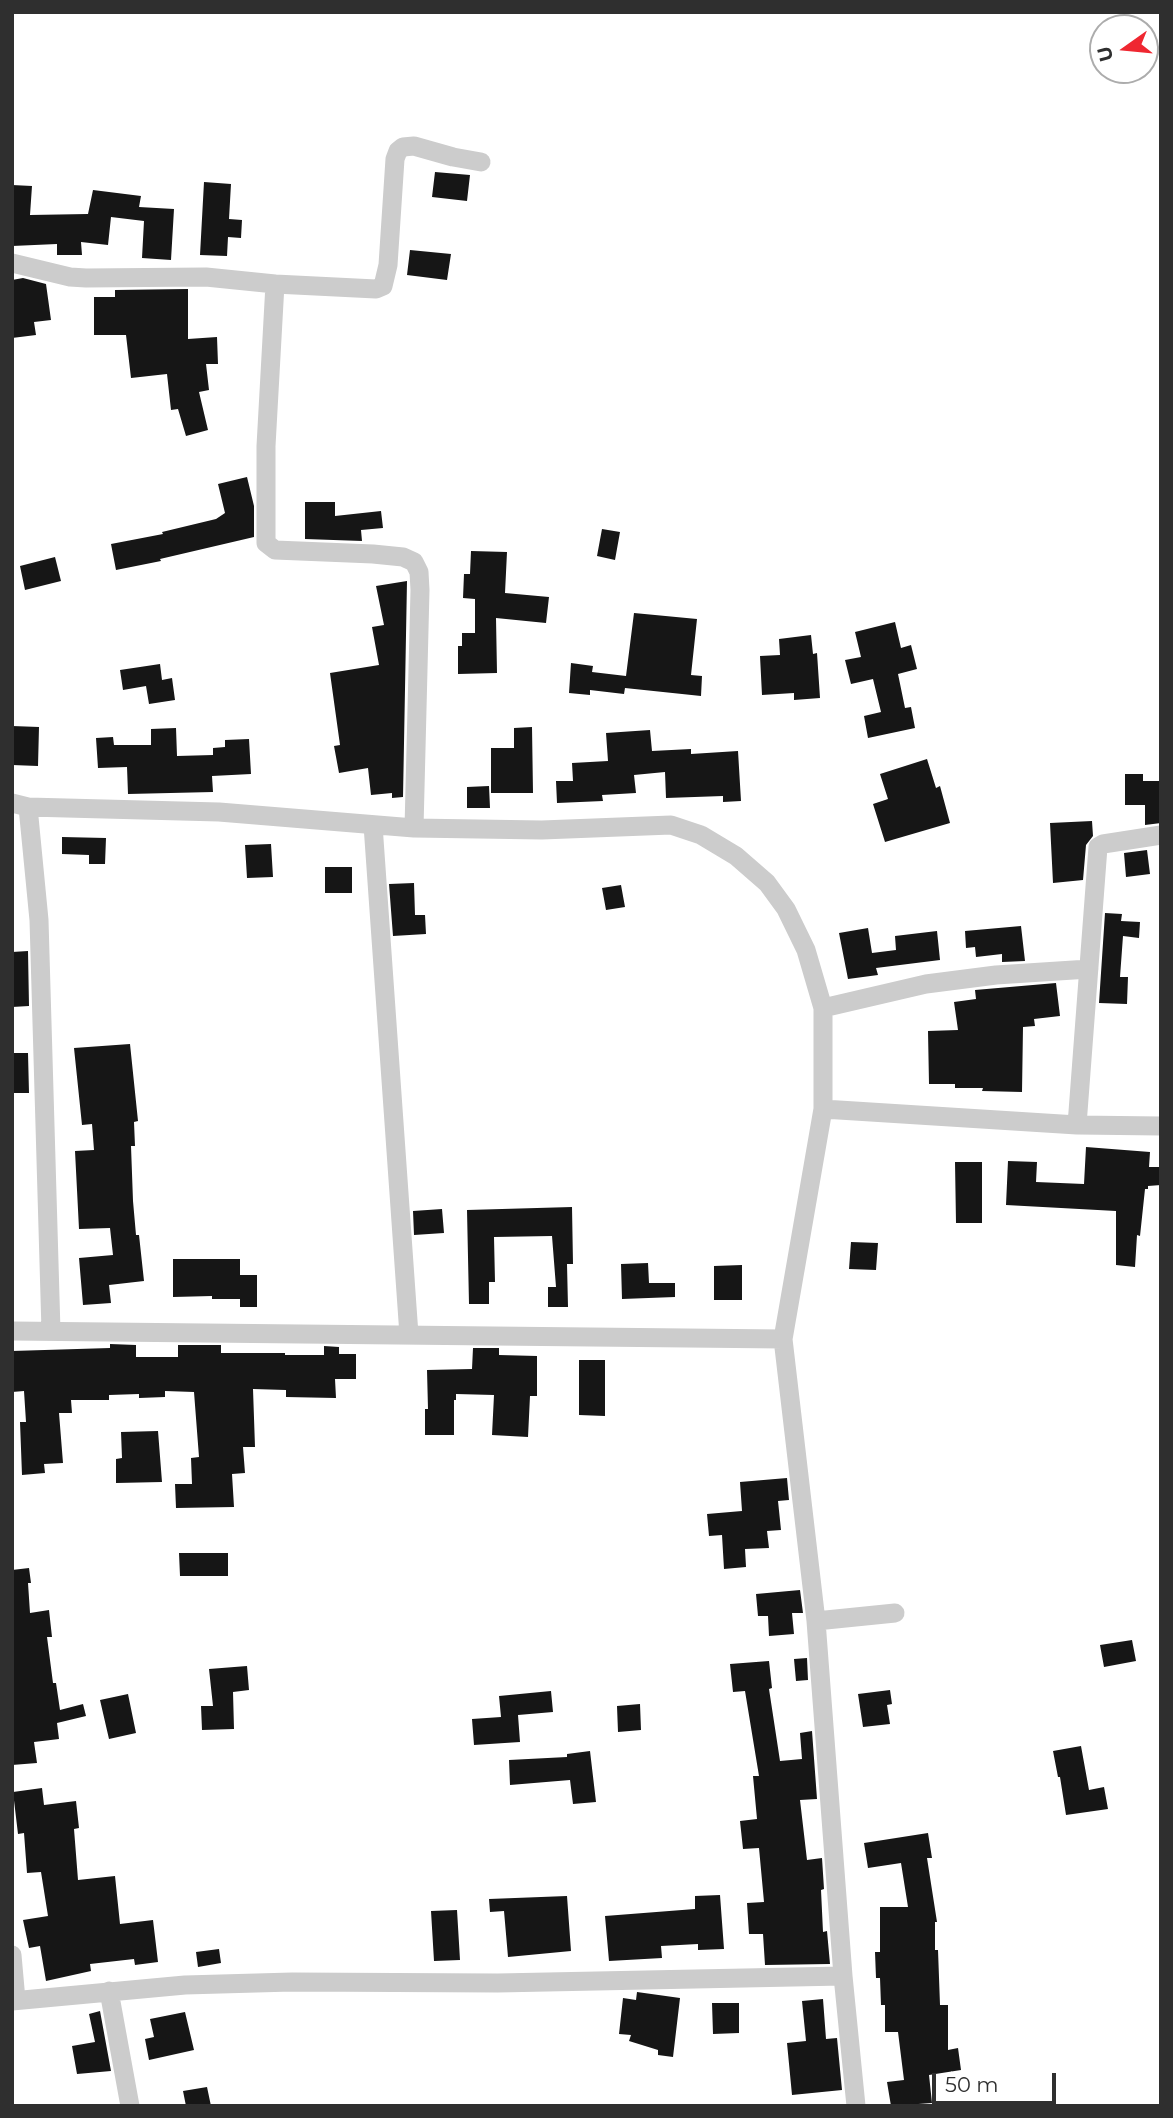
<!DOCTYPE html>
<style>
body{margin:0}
#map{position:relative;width:1173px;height:2118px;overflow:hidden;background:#fff;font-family:Montserrat,sans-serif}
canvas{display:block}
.frame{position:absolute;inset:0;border:14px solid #2f2f2f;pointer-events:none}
.north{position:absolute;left:1089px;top:14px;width:70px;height:70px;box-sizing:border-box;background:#fff;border:2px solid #acacac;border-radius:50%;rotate:255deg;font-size:19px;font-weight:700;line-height:28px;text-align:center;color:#2f2f2f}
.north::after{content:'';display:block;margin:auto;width:24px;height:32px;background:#ef2731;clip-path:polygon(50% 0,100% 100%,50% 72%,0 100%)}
.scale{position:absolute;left:932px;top:2073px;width:124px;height:32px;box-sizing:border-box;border:4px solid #2f2f2f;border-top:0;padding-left:9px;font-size:21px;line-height:24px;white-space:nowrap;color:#2f2f2f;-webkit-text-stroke:5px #fff;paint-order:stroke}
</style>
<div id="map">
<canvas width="1173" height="2118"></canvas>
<div class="frame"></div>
<div class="north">U</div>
<div class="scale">50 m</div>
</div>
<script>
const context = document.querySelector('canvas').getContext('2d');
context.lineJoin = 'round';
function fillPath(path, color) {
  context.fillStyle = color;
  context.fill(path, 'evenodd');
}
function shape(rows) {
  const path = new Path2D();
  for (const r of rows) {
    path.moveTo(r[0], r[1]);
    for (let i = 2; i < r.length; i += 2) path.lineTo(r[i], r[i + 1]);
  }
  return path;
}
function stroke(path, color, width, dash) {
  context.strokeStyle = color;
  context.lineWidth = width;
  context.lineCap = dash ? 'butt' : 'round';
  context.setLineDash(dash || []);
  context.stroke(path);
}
const building = shape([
 [435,172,470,175,467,201,432,197],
 [204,182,231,184,229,219,242,220,241,238,228,237,227,256,200,255],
 [12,185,32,186,30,215,88,214,93,190,141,196,139,207,174,209,171,260,142,258,144,221,111,217,108,245,81,242,82,255,57,255,57,244,12,246],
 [410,250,451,254,447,280,407,275],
 [23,278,46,284,51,320,34,322,36,335,12,338,12,280],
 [188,289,188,339,217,337,218,364,206,364,209,390,199,392,208,430,186,436,178,409,171,410,167,374,131,378,126,335,94,335,94,297,115,297,115,290],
 [247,477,254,506,254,537,160,559,161,561,116,570,111,544,163,534,162,532,216,519,225,513,218,484],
 [305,502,335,502,335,516,381,511,383,528,361,530,362,541,305,539],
 [602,529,620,532,615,560,597,556],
 [471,551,507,552,505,593,549,597,546,623,496,618,497,673,458,674,458,646,462,646,462,633,475,633,475,599,463,598,464,574,470,574],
 [55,557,61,581,25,590,20,566],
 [407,581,403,797,392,798,392,793,371,795,368,768,339,773,334,746,340,745,330,673,379,665,372,627,384,625,376,586],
 [634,613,697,619,691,675,702,676,701,696,625,688,624,694,590,690,590,695,569,693,571,663,593,666,592,672,626,676],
 [895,622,901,648,911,645,917,669,898,674,905,708,911,707,915,728,868,738,864,716,881,712,873,679,851,684,845,660,861,657,855,632],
 [811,635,813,654,817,653,820,698,794,700,794,693,762,695,760,656,780,655,779,639],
 [160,664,162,680,172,678,175,700,149,704,146,686,123,690,120,670],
 [12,726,39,727,38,766,12,765],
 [532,727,533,793,491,793,491,748,514,748,514,728],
 [176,728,177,756,213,755,213,748,225,747,225,740,249,739,251,774,212,776,213,792,128,794,127,767,98,768,96,738,113,737,114,745,151,745,151,729],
 [650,730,652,751,691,749,691,754,738,751,741,801,723,802,723,796,666,798,665,772,634,775,636,793,602,795,603,801,557,803,556,781,573,781,572,763,608,761,606,733],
 [927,759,936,788,940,786,950,823,885,842,873,804,888,799,880,774],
 [1125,774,1143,774,1143,781,1159,781,1161,823,1145,825,1145,805,1125,805],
 [489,786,490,808,467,808,467,787],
 [1092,821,1093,836,1086,845,1083,880,1053,883,1050,823],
 [62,837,106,838,105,864,89,864,89,855,62,854],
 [271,844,273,877,247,878,245,845],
 [1147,850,1150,874,1126,877,1124,853],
 [325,867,352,867,352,893,325,893],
 [414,883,415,915,425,915,426,934,393,936,389,884],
 [621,885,625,907,606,910,602,888],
 [1105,913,1122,914,1121,921,1140,922,1139,938,1123,936,1120,977,1128,977,1127,1004,1099,1003],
 [1021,926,1025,961,1002,962,1002,954,976,957,975,947,966,948,965,931],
 [868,928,872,953,896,950,895,936,937,931,940,960,876,968,878,975,848,979,839,933],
 [28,951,29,1006,12,1007,12,952],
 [1056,983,1060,1016,1034,1019,1035,1026,1023,1027,1022,1092,982,1091,983,1088,955,1088,955,1084,929,1084,928,1031,958,1030,954,1002,976,999,975,990],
 [130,1044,138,1121,134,1122,135,1146,131,1146,133,1201,136,1235,139,1235,144,1281,109,1285,111,1303,83,1305,79,1258,113,1255,110,1228,79,1229,75,1151,94,1150,92,1124,82,1125,74,1048],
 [12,1053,28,1053,29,1093,12,1093],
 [1086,1147,1150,1152,1149,1167,1161,1167,1161,1185,1148,1186,1148,1189,1145,1189,1140,1236,1137,1235,1135,1267,1116,1265,1116,1211,1006,1205,1008,1161,1037,1162,1036,1182,1084,1184],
 [955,1162,982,1162,982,1223,956,1223],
 [572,1207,573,1264,567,1264,568,1307,548,1307,548,1287,556,1287,552,1236,494,1237,495,1282,489,1282,489,1304,469,1304,467,1210],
 [442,1209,444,1233,414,1235,413,1211],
 [851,1242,878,1243,876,1270,849,1269],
 [173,1259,240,1259,240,1275,257,1275,257,1307,240,1307,240,1299,212,1299,212,1296,173,1297],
 [648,1263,649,1283,675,1283,675,1297,622,1299,621,1264],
 [742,1265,742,1300,714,1300,714,1266],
 [110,1344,136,1345,136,1357,178,1357,178,1345,221,1345,221,1353,285,1353,285,1355,324,1355,324,1346,339,1347,339,1354,356,1354,356,1379,335,1379,336,1398,286,1397,286,1390,253,1389,255,1447,243,1447,245,1473,232,1474,234,1507,176,1508,175,1484,192,1484,191,1458,199,1457,194,1392,165,1391,165,1397,139,1398,139,1394,109,1395,109,1400,71,1400,72,1413,59,1413,63,1463,44,1464,45,1473,22,1475,20,1422,26,1422,24,1391,12,1392,12,1351,110,1348],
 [473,1348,499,1348,499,1355,537,1356,537,1396,530,1396,528,1437,492,1435,494,1395,456,1394,456,1400,454,1400,454,1435,425,1435,425,1409,428,1409,427,1370,472,1369],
 [579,1360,605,1360,605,1416,579,1415],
 [158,1431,162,1482,116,1483,116,1459,122,1458,121,1432],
 [787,1478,789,1500,778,1501,781,1530,767,1531,769,1548,745,1549,746,1567,724,1569,722,1535,709,1536,707,1514,742,1511,740,1482],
 [179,1553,228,1553,228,1576,180,1576],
 [29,1568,31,1583,28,1583,30,1613,49,1610,52,1637,47,1637,53,1683,56,1683,60,1710,83,1704,86,1716,57,1723,59,1739,34,1742,37,1763,12,1765,12,1570],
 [800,1590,803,1613,792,1613,794,1634,769,1636,768,1616,758,1616,756,1594],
 [1132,1640,1136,1661,1104,1667,1100,1645],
 [807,1658,808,1680,796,1681,794,1659],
 [769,1661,772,1688,769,1689,780,1761,802,1759,800,1733,812,1731,817,1799,800,1800,807,1860,822,1858,824,1889,821,1890,823,1932,827,1931,830,1964,765,1965,763,1934,749,1934,747,1903,764,1902,759,1848,743,1849,740,1821,757,1819,753,1776,759,1776,745,1691,733,1692,730,1664],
 [247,1666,249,1690,233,1692,234,1729,202,1730,201,1706,213,1706,209,1669],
 [890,1690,892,1704,887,1705,890,1724,863,1727,858,1694],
 [551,1691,553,1712,518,1715,520,1742,474,1745,472,1719,501,1717,499,1696],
 [128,1694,136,1733,109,1739,100,1700],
 [640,1704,641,1730,618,1732,617,1706],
 [1081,1746,1089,1790,1104,1787,1108,1809,1066,1815,1060,1777,1058,1777,1053,1751],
 [590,1751,596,1802,573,1804,570,1780,510,1785,509,1760,567,1757,567,1754],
 [42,1788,44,1805,76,1801,79,1828,74,1829,78,1880,115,1876,120,1924,153,1920,158,1962,135,1965,134,1959,90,1964,91,1971,46,1981,40,1946,29,1948,23,1920,48,1916,41,1872,27,1873,24,1833,18,1834,13,1792],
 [928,1833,932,1858,927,1858,937,1922,935,1922,935,1950,938,1950,940,2005,948,2005,948,2050,958,2048,961,2070,929,2075,932,2103,891,2106,887,2082,904,2080,898,2032,885,2032,885,2005,881,2005,880,1978,876,1978,875,1952,880,1952,880,1907,908,1907,901,1863,868,1868,864,1843],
 [720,1895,724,1949,698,1950,698,1944,661,1946,662,1958,609,1961,605,1916,695,1909,695,1896],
 [567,1896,571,1951,508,1957,504,1911,490,1912,489,1899],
 [457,1910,460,1960,434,1961,431,1911],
 [219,1949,221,1963,198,1967,196,1952],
 [637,1992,680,1998,673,2057,658,2055,658,2050,629,2041,631,2035,619,2034,623,1998,636,2000],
 [823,1999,826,2039,837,2038,842,2090,792,2095,787,2043,806,2041,802,2001],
 [712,2003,739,2003,739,2033,713,2034],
 [100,2011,111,2071,77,2074,72,2046,95,2042,89,2014],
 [185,2012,194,2050,149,2060,145,2039,154,2037,150,2019],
 [207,2087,211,2106,186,2106,183,2091]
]);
const street = shape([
 [12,263,70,277,86,278,206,277,275,284,266,446,266,543,275,550,373,554,403,557,414,562,419,572,420,590,414,828],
 [275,284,376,289,383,286,388,265,395,159,398,151,403,147,414,146,453,157,481,162],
 [12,803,28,807,219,812,414,828,542,830,671,825,701,835,736,856,767,883,786,909,806,950,823,1008,823,1109,783,1339,816,1621,843,1976,856,2106],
 [28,807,39,920,51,1331],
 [373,825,409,1335],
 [823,1008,926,984,996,975,1089,969],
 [823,1109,1077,1125,1161,1126],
 [1077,1125,1098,847,1103,844,1161,835],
 [12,1331,783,1339],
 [816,1621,895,1613],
 [12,1955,16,2000],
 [109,1991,130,2106],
 [12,2001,185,1985,292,1982,498,1983,843,1976]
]);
fillPath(building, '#161616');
stroke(street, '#ccc', 19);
</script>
